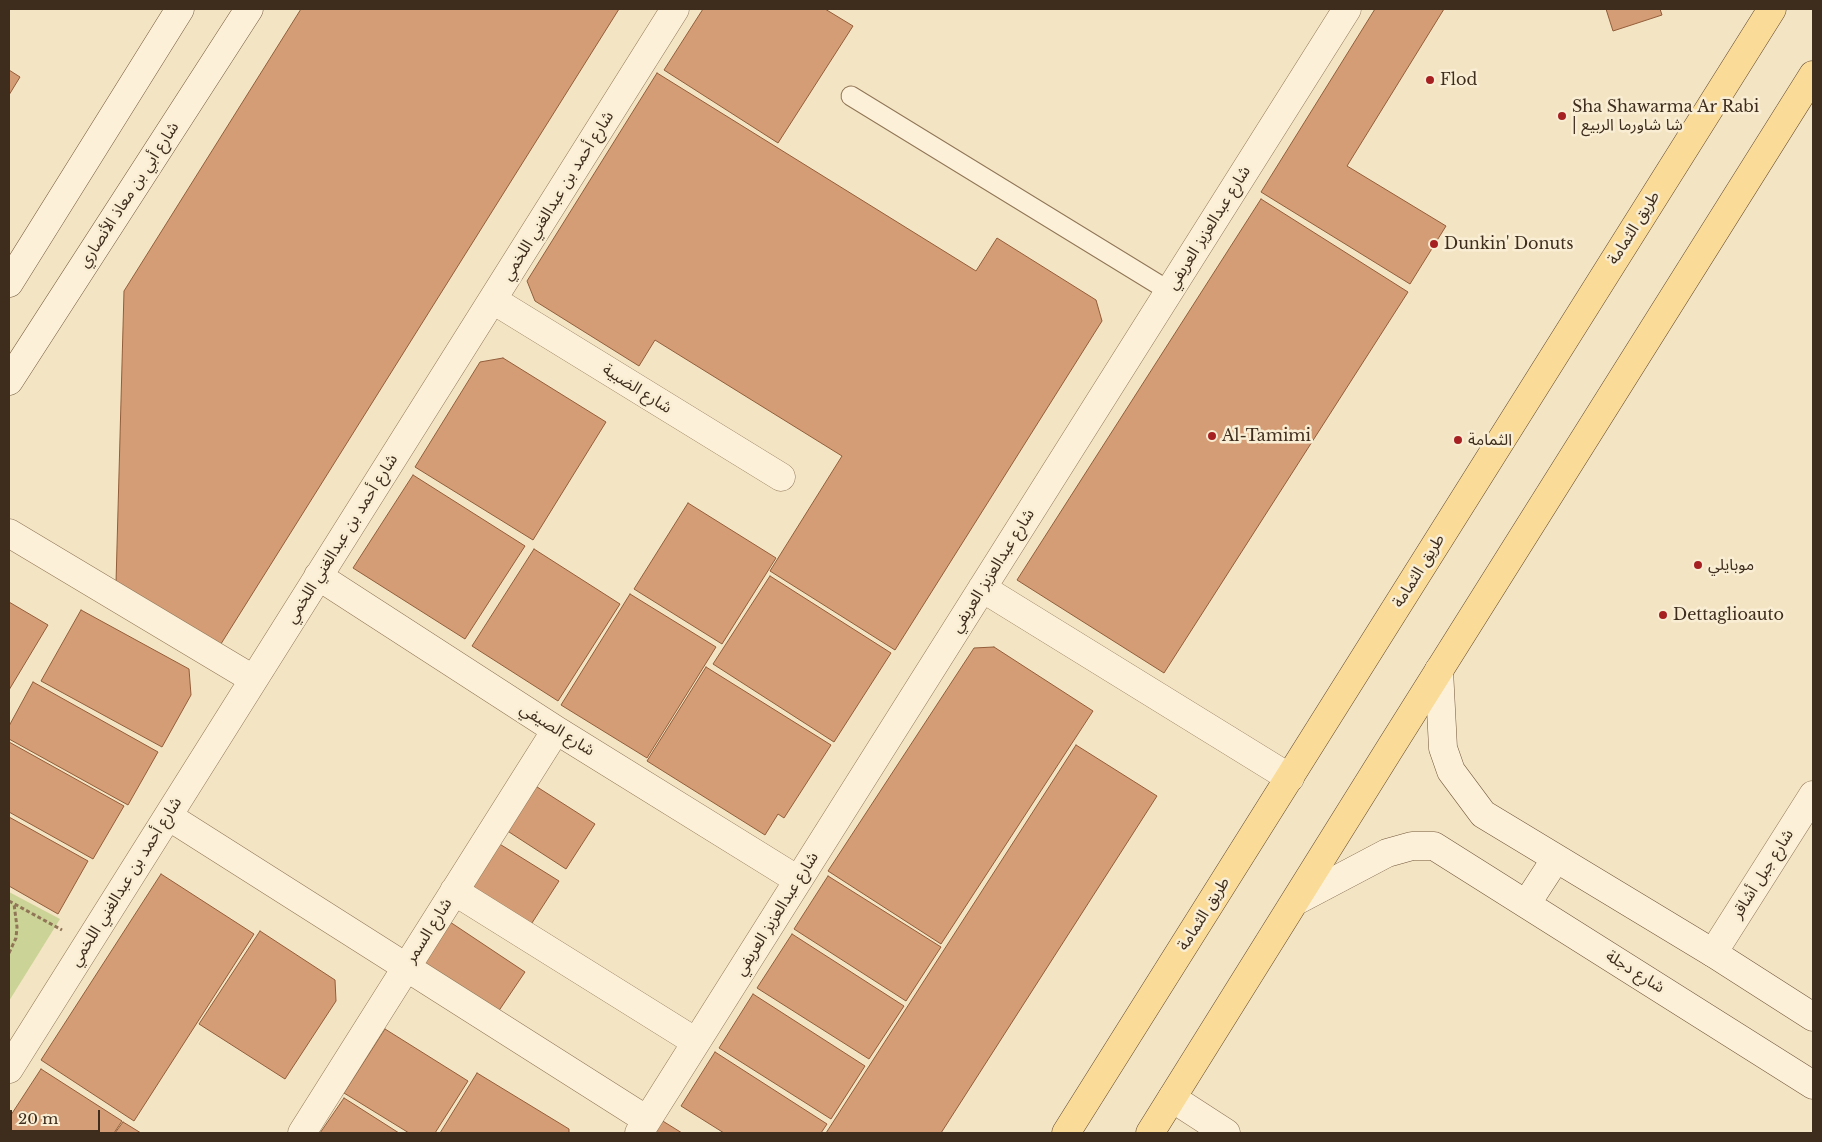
<!DOCTYPE html>
<meta charset="utf-8">
<style>
body{margin:0}
#map{position:relative;width:1822px;height:1142px;overflow:hidden;background:#f3e4c3;font-family:"Libre Baskerville",serif}
canvas{display:block}
.frame{position:absolute;inset:0;border:10px solid #3e2d1d;pointer-events:none}
.scale{position:absolute;left:10px;top:1110px;width:90px;height:22px;box-sizing:border-box;border:2px solid #3e2d1d;border-top:0;padding-left:6px;font-size:15px;line-height:18px;white-space:nowrap;color:#3e2d1d;-webkit-text-stroke:4px #f9eed4;paint-order:stroke}
</style>
<div id="map">
<canvas width="1822" height="1142"></canvas>
<div class="frame"></div>
<div class="scale">20 m</div>
</div>
<script>
const context = document.querySelector('canvas').getContext('2d');
context.lineJoin = 'round';
function fillPath(path, color) {
  context.fillStyle = color;
  context.fill(path, 'evenodd');
}
function shape(rows) {
  const path = new Path2D();
  for (const r of rows) {
    path.moveTo(r[0], r[1]);
    for (let i = 2; i < r.length; i += 2) path.lineTo(r[i], r[i + 1]);
  }
  return path;
}
function stroke(path, color, width, dash) {
  context.strokeStyle = color;
  context.lineWidth = width;
  context.lineCap = dash ? 'butt' : 'round';
  context.setLineDash(dash || []);
  context.stroke(path);
}
function write(font, color, halo, rows, align = 'center') {
  context.font = font + ' "Libre Baskerville","Noto Sans Arabic",serif';
  context.lineWidth = 5;
  context.setLineDash([]);
  context.textBaseline = 'middle';
  context.strokeStyle = halo;
  context.fillStyle = color;
  for (const [text, x, y, turn = 0] of rows) {
    context.save();
    context.translate(x, y);
    context.rotate((+turn || 0) * Math.PI / 180);
    context.textAlign = isNaN(turn) ? turn : align;
    if (halo) context.strokeText(text, 0, 0);
    context.fillText(text, 0, 0);
    context.restore();
  }
}
const green = shape([
 [9,892,60,919,9,1001]
]);
const building = shape([
 [301,9,619,9,219,647,116,583,124,291,301,9],
 [703,9,825,9,853,26,778,143,664,70,703,9],
 [1375,9,1444,9,1347,166,1446,226,1410,284,1261,192,1375,9],
 [1606,9,1660,9,1662,15,1613,31,1606,9],
 [9,70,20,77,9,95,9,70],
 [657,73,976,271,997,238,1096,300,1102,321,895,650,770,571,842,456,655,340,639,366,535,301,527,281,657,73],
 [1261,199,1408,292,1164,673,1017,580,1261,199],
 [503,358,606,422,533,540,415,467,480,362,503,358],
 [413,475,525,546,465,639,353,568,413,475],
 [688,503,776,558,722,644,634,589,688,503],
 [534,549,620,604,558,701,472,646,534,549],
 [770,576,891,653,834,742,713,664,770,576],
 [630,594,716,647,647,758,561,705,630,594],
 [9,602,48,625,9,690,9,602],
 [81,610,189,669,191,695,162,747,41,681,81,610],
 [994,647,1093,711,941,944,828,871,974,648,994,647],
 [706,667,831,745,784,818,778,814,765,835,647,761,706,667],
 [33,682,158,752,128,805,9,739,9,726,33,682],
 [9,742,124,806,93,859,9,812,9,742],
 [1076,745,1157,796,941,1133,826,1133,1076,745],
 [534,785,595,824,566,869,506,830,534,785],
 [9,817,88,861,58,914,9,886,9,817],
 [498,843,559,881,530,926,470,888,498,843],
 [161,874,254,934,134,1121,41,1060,161,874],
 [828,876,941,947,906,1001,794,929,828,876],
 [447,920,525,972,496,1015,418,963,447,920],
 [260,931,335,980,336,1001,285,1079,199,1024,260,931],
 [792,934,904,1006,869,1059,757,988,792,934],
 [753,994,865,1066,831,1119,719,1048,753,994],
 [385,1029,468,1081,435,1133,409,1133,344,1093,385,1029],
 [715,1052,827,1124,821,1133,724,1133,681,1106,715,1052],
 [41,1069,122,1121,114,1133,9,1133,9,1118,41,1069],
 [477,1073,569,1129,569,1133,440,1133,477,1073],
 [344,1098,399,1133,320,1133,344,1098],
 [653,1115,682,1133,642,1133,653,1115],
 [123,1122,141,1133,115,1133,123,1122]
]);
const path = shape([
 [9,901,62,930],
 [9,953,16,938,17,927,14,904]
]);
const lane = shape([
 [851,96,1169,291]
]);
const street = shape([
 [493,300,781,477],
 [9,533,253,679],
 [318,576,556,730,798,880],
 [982,588,1290,778],
 [168,816,647,1120],
 [454,891,696,1042],
 [1713,953,1813,795],
 [9,1069,675,9],
 [1172,1098,1226,1133],
 [302,1133,556,730],
 [639,1133,1347,9]
]);
const secondary = shape([
 [9,283,180,9],
 [9,381,249,9],
 [1439,670,1443,748,1451,771,1483,814,1713,953,1813,1017],
 [1296,901,1387,853,1412,846,1434,846,1813,1085],
 [1527,903,1555,860]
]);
const primary = shape([
 [1066,1133,1772,9],
 [1150,1133,1389,750,1813,75]
]);
const markers = [
 [1430,80,5,"#a62022"],
 [1562,116,5,"#a62022"],
 [1434,244,5,"#a62022"],
 [1212,436,5,"#a62022"],
 [1458,440,5,"#a62022"],
 [1698,565,5,"#a62022"],
 [1663,615,5,"#a62022"]
];
const poiNames = [
 ["Flod",1440,80],
 ["Sha Shawarma Ar Rabi",1572,107],
 ["| شا شاورما الربيع",1572,125],
 ["Dunkin' Donuts",1444,244],
 ["Al-Tamimi",1222,436],
 ["الثمامة",1468,440],
 ["موبايلي",1708,565],
 ["Dettaglioauto",1673,615]
];
const streetNames = [
 ["شارع أبي بن معاذ الأنصاري",129,195,-57],
 ["شارع أحمد بن عبدالغني اللخمي",558,196,-58],
 ["شارع عبدالعزيز العريفي",1209,228,-58],
 ["طريق الثمامة",1634,228,-58],
 ["شارع الضبية",637,389,32],
 ["شارع أحمد بن عبدالغني اللخمي",342,539,-58],
 ["شارع عبدالعزيز العريفي",993,571,-58],
 ["طريق الثمامة",1419,571,-58],
 ["شارع الصيفي",557,730,32],
 ["شارع جبل أشاقر",1763,874,-58],
 ["شارع أحمد بن عبدالغني اللخمي",126,882,-58],
 ["شارع عبدالعزيز العريفي",777,914,-58],
 ["طريق الثمامة",1204,914,-58],
 ["شارع السمر",429,931,-58],
 ["شارع دجلة",1635,972,32]
];
fillPath(green, '#ccd396');
fillPath(building, '#d59d75');
stroke(building, '#925d3a', 1);
stroke(lane, '#907557', 21);
stroke(street, '#907557', 29);
stroke(secondary, '#72563b', 29);
stroke(primary, '#5d432c', 29);
stroke(path, '#907557', 3, [4, 2.5]);
stroke(lane, '#fcf1d8', 19);
stroke(street, '#fcf1d8', 28);
stroke(secondary, '#fcf1d8', 28);
stroke(primary, '#fadb98', 28);
for (const [x, y, r, color] of markers) {
  const dot = new Path2D();
  dot.arc(x, y, r, 0, 2 * Math.PI);
  context.fillStyle = color;
  context.fill(dot);
  stroke(dot, '#f9eed4', 2);
}
write('16px', '#3e2d1d', '#f9eed4', poiNames, 'left');
write('16px', '#3e2d1d', '#f9eed4', streetNames);
</script>
